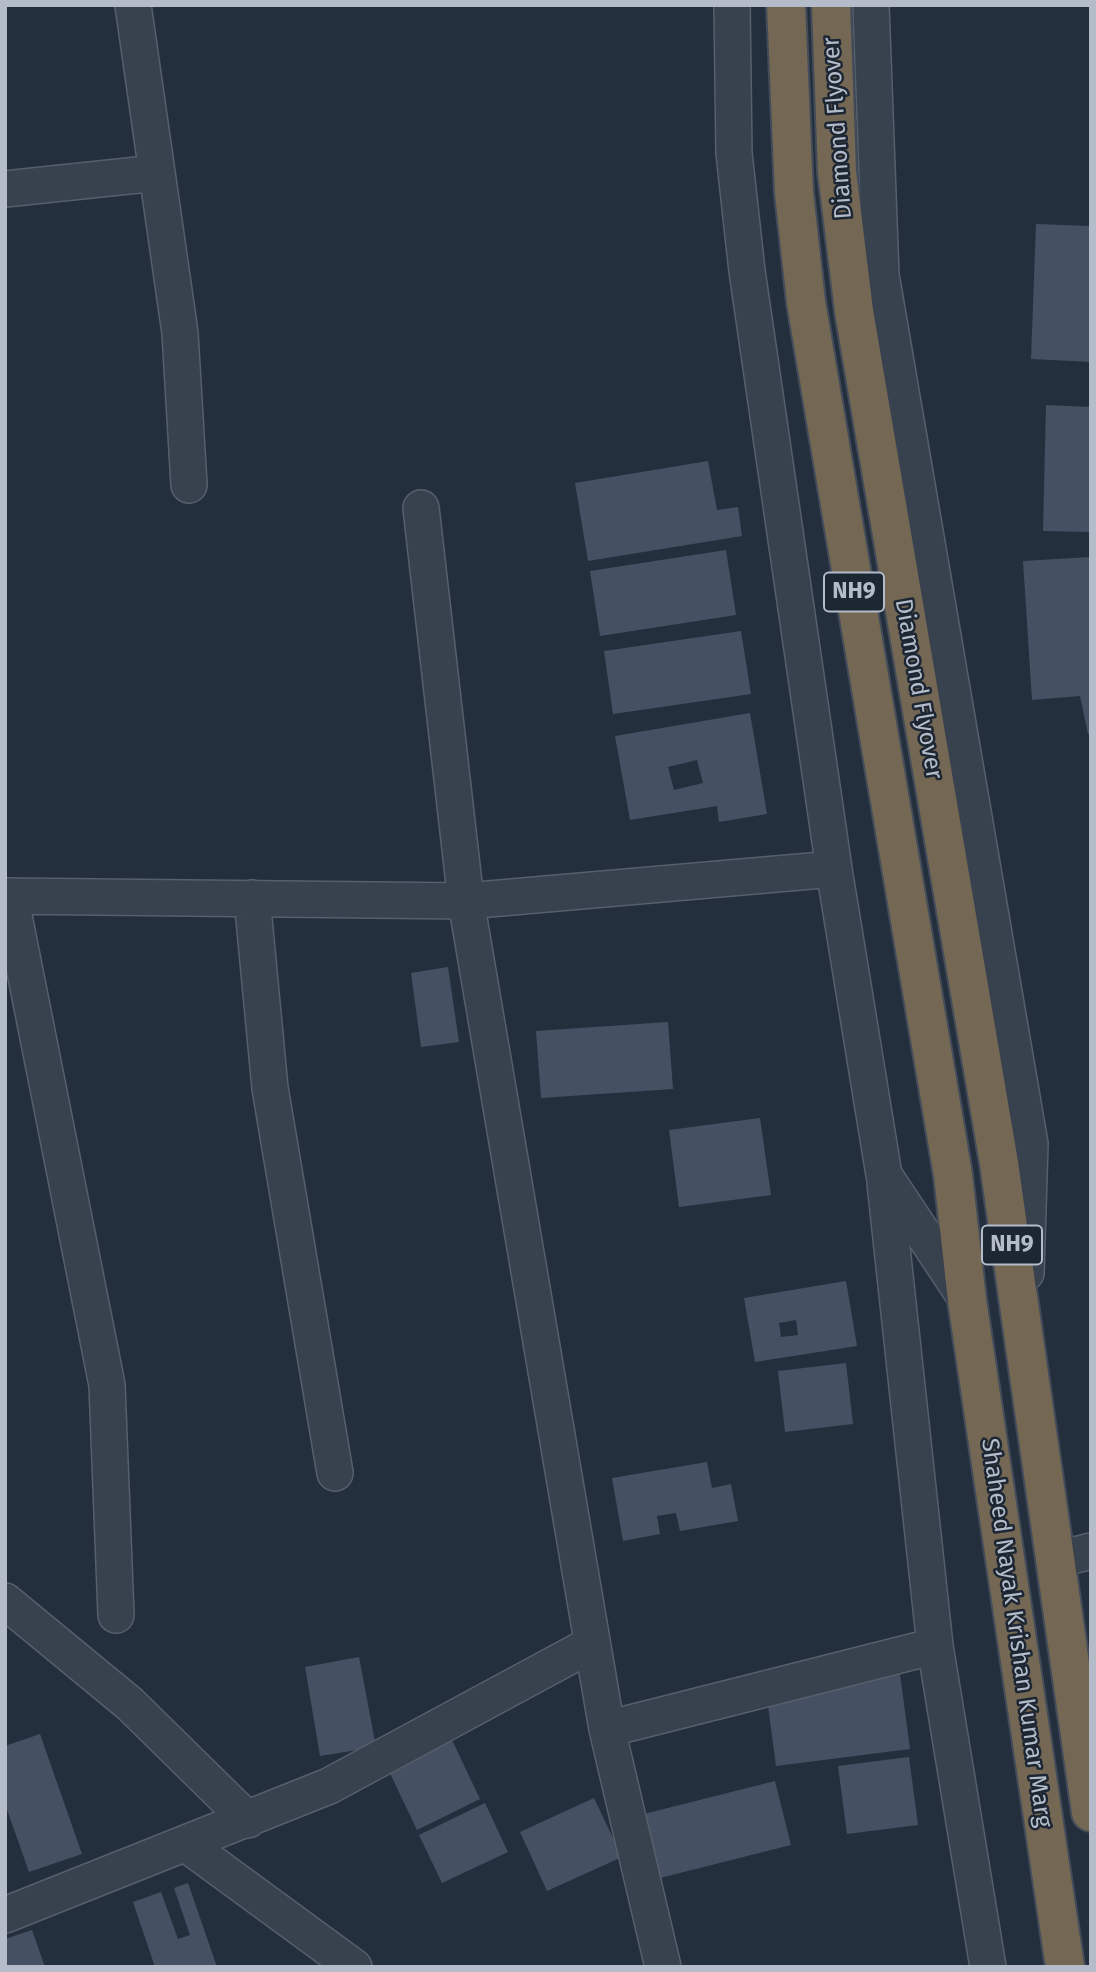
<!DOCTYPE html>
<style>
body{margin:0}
#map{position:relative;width:1096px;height:1972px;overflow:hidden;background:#242f3e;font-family:"Fira Sans",sans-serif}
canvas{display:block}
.frame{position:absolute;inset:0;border:7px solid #b4bcc9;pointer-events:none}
</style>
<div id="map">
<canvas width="1096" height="1972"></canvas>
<div class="frame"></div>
</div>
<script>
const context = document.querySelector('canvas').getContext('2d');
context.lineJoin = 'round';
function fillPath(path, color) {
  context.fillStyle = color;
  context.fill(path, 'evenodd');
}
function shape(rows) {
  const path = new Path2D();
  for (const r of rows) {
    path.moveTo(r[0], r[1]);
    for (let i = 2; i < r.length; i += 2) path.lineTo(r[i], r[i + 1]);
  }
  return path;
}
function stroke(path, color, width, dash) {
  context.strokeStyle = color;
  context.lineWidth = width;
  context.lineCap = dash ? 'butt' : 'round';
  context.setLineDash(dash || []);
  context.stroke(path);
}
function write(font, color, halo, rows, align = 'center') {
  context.font = font + ' "Fira Sans",sans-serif';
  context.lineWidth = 5;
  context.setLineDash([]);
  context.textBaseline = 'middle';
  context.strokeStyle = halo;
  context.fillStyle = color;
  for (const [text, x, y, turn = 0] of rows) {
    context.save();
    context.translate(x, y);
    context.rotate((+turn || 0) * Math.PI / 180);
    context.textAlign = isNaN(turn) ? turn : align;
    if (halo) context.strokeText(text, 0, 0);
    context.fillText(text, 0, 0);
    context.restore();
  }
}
const building = shape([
 [1036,224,1091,226,1091,362,1031,359],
 [1046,405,1091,407,1091,532,1043,531],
 [708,461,717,510,738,507,742,536,588,561,575,483],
 [726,550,736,615,600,636,590,571],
 [1091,557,1091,734,1088,734,1080,696,1032,700,1023,561],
 [741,631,751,694,613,714,604,651],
 [750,713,767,814,719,822,717,806,630,820,615,736],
 [697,760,703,783,674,790,668,767],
 [448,967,459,1042,421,1047,411,973],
 [668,1022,673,1089,541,1098,536,1031],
 [760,1118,771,1195,679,1207,669,1130],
 [846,1281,857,1346,755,1362,744,1298],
 [796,1320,798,1335,781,1337,779,1323],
 [846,1363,853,1424,785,1432,778,1371],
 [707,1462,712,1488,731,1484,738,1521,680,1531,676,1513,657,1516,660,1534,623,1541,612,1478],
 [359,1657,376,1747,320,1756,305,1667],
 [900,1674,910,1749,776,1766,766,1691],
 [40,1734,82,1854,29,1872,5,1804,5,1746],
 [451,1738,480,1799,417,1830,388,1769],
 [909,1757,918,1825,847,1834,838,1766],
 [775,1781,791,1845,656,1879,640,1815],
 [594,1798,622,1857,547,1891,520,1832],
 [485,1803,508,1852,442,1883,419,1835],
 [188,1883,217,1967,155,1967,133,1902,161,1892,178,1939,190,1935,174,1888],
 [32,1930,45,1967,5,1967,5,1939]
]);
const minor = shape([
 [133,5,180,333,189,485],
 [732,5,734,153,747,271,834,869,884,1175,967,1300],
 [871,5,881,275,1030,1144,1026,1273],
 [5,189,157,173],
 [421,508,466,901,607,1729,663,1967],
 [5,896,466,901,834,869],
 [10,896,107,1385,116,1615],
 [252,898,270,1088,335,1473],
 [885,1183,935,1646,988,1967],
 [1056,1560,1091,1551],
 [5,1601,130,1704,248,1820],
 [607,1729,935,1646],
 [186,1844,354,1967],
 [5,1915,329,1786,592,1644]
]);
const highway = shape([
 [786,5,794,193,806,302,953,1175,967,1300,1065,1967],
 [831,5,837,172,854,311,999,1163,1091,1812]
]);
const shields = [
 [854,592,60],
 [1012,1245,60]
];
const shieldNames = [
 ["NH9",854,592],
 ["NH9",1012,1245]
];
const streetNames = [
 ["Diamond Flyover",838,128,-94],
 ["Diamond Flyover",918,689,80],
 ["Shaheed Nayak Krishan Kumar Marg",1016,1633,82]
];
fillPath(building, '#455162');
stroke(minor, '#565f6c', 38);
stroke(highway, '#434c59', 42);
stroke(minor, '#38414e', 35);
stroke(highway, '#746855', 38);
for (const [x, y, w] of shields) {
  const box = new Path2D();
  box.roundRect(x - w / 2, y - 19.5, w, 39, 5);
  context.fillStyle = '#1d2633';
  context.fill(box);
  stroke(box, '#b4bcc9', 2);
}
write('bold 23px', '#b4bcc9', null, shieldNames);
write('24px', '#b4bcc9', '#1d2633', streetNames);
</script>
